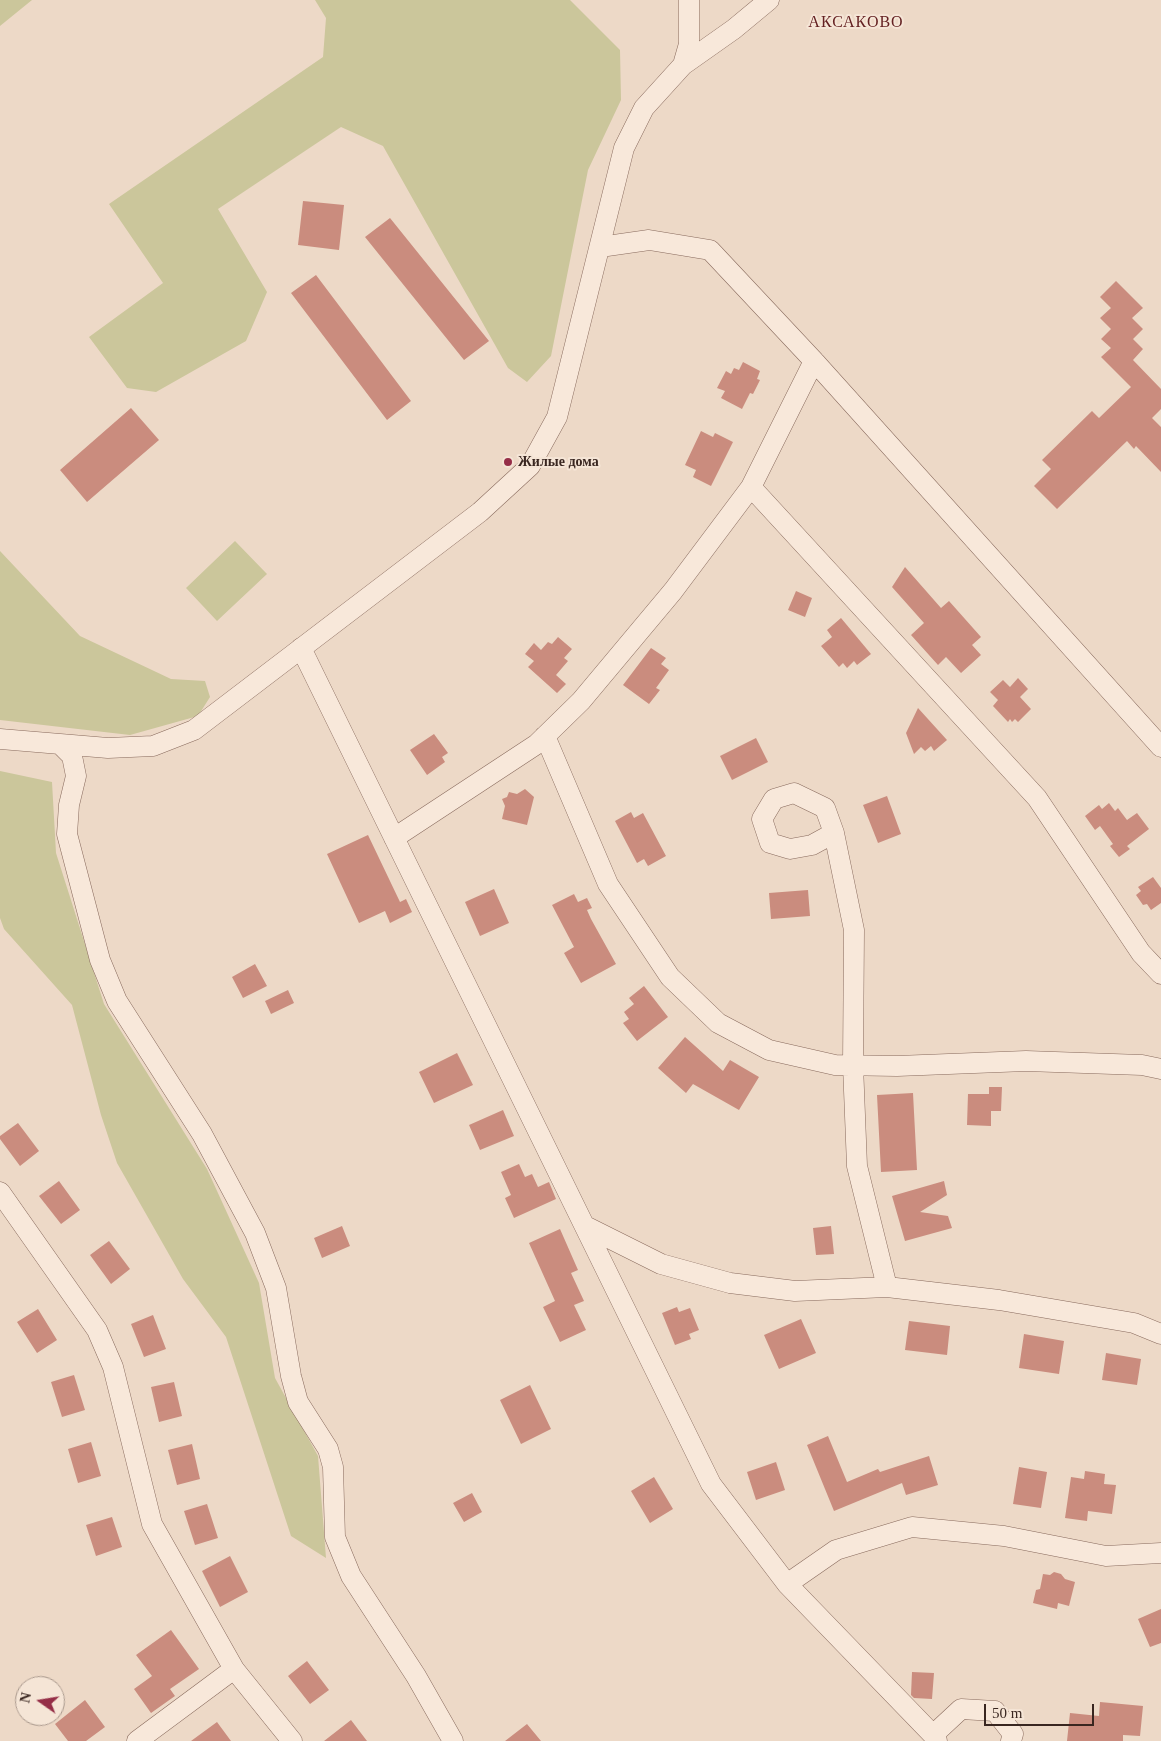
<!DOCTYPE html>
<meta charset="utf-8">
<style>
body{margin:0}
#map{position:relative;width:1161px;height:1741px;overflow:hidden;background:#edd9c7;font-family:Georgia,serif}
canvas{display:block}
.north{position:absolute;left:15px;top:1676px;width:50px;height:50px;box-sizing:border-box;background:#f5e5d6;border:1px solid #aa998d;border-radius:50%;rotate:283deg;font-size:14px;font-weight:700;line-height:20px;text-align:center;color:#392620}
.north::after{content:'';display:block;margin:auto;width:18px;height:22px;background:#952e47;clip-path:polygon(50% 0,100% 100%,50% 72%,0 100%)}
.scale{position:absolute;left:984px;top:1704px;width:110px;height:22px;box-sizing:border-box;border:2px solid #392620;border-top:0;padding-left:6px;font-size:15px;line-height:18px;white-space:nowrap;color:#392620;-webkit-text-stroke:4px #f5e5d6;paint-order:stroke}
</style>
<div id="map">
<canvas width="1161" height="1741"></canvas>
<div class="north">N</div>
<div class="scale">50 m</div>
</div>
<script>
const context = document.querySelector('canvas').getContext('2d');
context.lineJoin = 'round';
function fillPath(path, color) {
  context.fillStyle = color;
  context.fill(path, 'evenodd');
}
function shape(rows) {
  const path = new Path2D();
  for (const r of rows) {
    path.moveTo(r[0], r[1]);
    for (let i = 2; i < r.length; i += 2) path.lineTo(r[i], r[i + 1]);
  }
  return path;
}
function stroke(path, color, width, dash) {
  context.strokeStyle = color;
  context.lineWidth = width;
  context.lineCap = dash ? 'butt' : 'round';
  context.setLineDash(dash || []);
  context.stroke(path);
}
function write(font, color, halo, rows, align = 'center') {
  context.font = font + ' Georgia,serif';
  context.lineWidth = 4;
  context.setLineDash([]);
  context.textBaseline = 'middle';
  context.strokeStyle = halo;
  context.fillStyle = color;
  for (const [text, x, y, turn = 0] of rows) {
    context.save();
    context.translate(x, y);
    context.rotate((+turn || 0) * Math.PI / 180);
    context.textAlign = isNaN(turn) ? turn : align;
    if (halo) context.strokeText(text, 0, 0);
    context.fillText(text, 0, 0);
    context.restore();
  }
}
const green = shape([
 [0,0,32,0,0,26],
 [315,0,570,0,620,50,621,100,588,170,551,356,527,382,508,368,383,146,341,127,218,209,267,292,246,341,156,392,127,388,89,337,163,283,109,204,323,57,326,18],
 [235,541,267,574,217,621,186,588],
 [0,551,80,636,171,679,205,681,210,697,198,716,130,735,0,720],
 [0,771,52,782,56,853,104,1004,207,1169,259,1283,275,1378,318,1456,326,1558,291,1536,226,1337,183,1279,117,1163,101,1115,72,1005,4,929,0,918]
]);
const building = shape([
 [303,201,344,205,339,250,298,245],
 [390,218,489,341,464,360,365,237],
 [316,275,411,401,387,420,291,293],
 [1116,281,1143,308,1132,318,1143,329,1133,339,1143,349,1133,360,1161,389,1161,409,1152,418,1161,427,1161,472,1136,446,1134,449,1127,441,1057,509,1034,486,1051,469,1042,460,1092,411,1099,418,1131,387,1101,357,1111,348,1101,339,1111,329,1100,318,1111,308,1100,297],
 [743,362,760,371,757,379,760,380,753,394,750,393,742,409,721,398,725,391,717,388,726,371,731,374,734,368,739,370],
 [131,408,159,440,87,502,60,470],
 [701,431,713,437,715,433,733,442,711,486,693,477,696,470,685,465],
 [905,567,941,608,949,601,981,637,972,645,981,655,961,673,946,657,938,665,911,635,924,623,892,587],
 [796,591,812,598,805,617,788,610],
 [841,618,871,654,857,665,854,661,847,668,843,663,839,667,821,646,832,637,827,630],
 [558,637,572,649,564,658,568,661,556,675,566,684,557,693,528,667,534,661,525,654,534,643,541,650,548,642,552,644],
 [651,648,666,658,661,664,669,670,656,688,660,690,649,704,623,685],
 [1018,678,1028,689,1020,697,1031,709,1018,722,1015,719,1012,722,1010,719,1008,722,993,706,998,700,990,692,1003,680,1010,687],
 [918,708,947,740,934,751,931,746,925,751,921,747,914,754,906,733],
 [434,734,448,753,442,757,445,762,427,775,410,750],
 [756,738,768,762,732,780,720,756],
 [525,789,534,797,527,825,502,819,505,806,502,799,507,797,509,792,517,794],
 [887,796,901,834,878,843,863,805],
 [1109,803,1115,811,1118,808,1127,820,1137,813,1149,829,1127,846,1130,849,1119,857,1110,846,1113,844,1100,826,1095,830,1085,816,1099,805,1102,809],
 [631,812,634,818,643,813,666,856,648,866,644,859,637,863,615,821],
 [368,835,400,902,406,899,412,912,390,923,385,911,359,923,327,854],
 [1153,877,1161,888,1161,903,1151,910,1147,904,1143,905,1136,895,1141,891,1138,887],
 [494,889,509,923,480,936,465,902],
 [808,890,810,916,771,919,769,893],
 [574,894,578,902,587,898,592,908,587,910,591,919,616,964,581,983,564,953,574,947,552,905],
 [255,964,267,986,243,998,232,977],
 [644,986,668,1017,637,1041,623,1023,629,1019,624,1012,634,1004,629,998],
 [288,990,294,1003,271,1014,265,1001],
 [685,1037,723,1071,730,1060,759,1077,739,1110,693,1084,686,1093,658,1068],
 [457,1053,473,1085,434,1103,419,1072],
 [989,1087,1002,1087,1001,1111,991,1111,991,1126,967,1125,968,1094,989,1094],
 [913,1093,917,1170,881,1172,877,1095],
 [503,1110,514,1136,480,1150,469,1125],
 [18,1123,39,1151,20,1166,0,1139,0,1136],
 [519,1164,525,1177,532,1174,538,1187,549,1182,556,1199,514,1218,505,1198,511,1195,501,1172],
 [59,1181,80,1210,61,1224,39,1196],
 [944,1181,947,1195,920,1212,948,1216,952,1228,905,1241,892,1196],
 [342,1226,350,1246,322,1258,314,1238],
 [831,1226,834,1254,816,1255,813,1228],
 [560,1229,578,1270,571,1273,584,1301,574,1305,586,1330,560,1342,543,1307,555,1301,529,1243],
 [109,1241,130,1269,111,1284,90,1255],
 [677,1307,679,1312,690,1308,699,1330,689,1334,691,1339,675,1345,662,1313],
 [38,1309,57,1340,37,1353,17,1322],
 [153,1315,166,1349,144,1357,131,1324],
 [801,1319,816,1353,779,1369,764,1335],
 [909,1321,950,1326,947,1355,905,1350],
 [1024,1334,1064,1341,1059,1374,1019,1368],
 [1106,1353,1141,1359,1137,1385,1102,1380],
 [74,1375,85,1410,62,1417,51,1382],
 [174,1382,182,1416,159,1422,151,1387],
 [530,1385,551,1429,521,1444,500,1400],
 [828,1436,847,1482,878,1469,880,1472,929,1456,938,1485,906,1495,902,1483,834,1511,807,1445],
 [91,1442,101,1476,78,1483,68,1449],
 [192,1444,200,1479,177,1485,168,1450],
 [776,1462,785,1490,756,1500,747,1472],
 [1019,1467,1047,1472,1041,1508,1013,1504],
 [1085,1471,1105,1474,1104,1484,1116,1485,1112,1514,1088,1511,1087,1521,1065,1518,1071,1477,1084,1479],
 [654,1477,673,1509,650,1523,631,1491],
 [472,1493,482,1512,464,1522,453,1503],
 [207,1504,218,1538,195,1545,184,1511],
 [112,1517,122,1547,96,1556,86,1525],
 [230,1556,248,1592,220,1607,202,1571],
 [1054,1572,1061,1574,1065,1579,1075,1582,1069,1606,1058,1603,1057,1609,1033,1603,1036,1590,1040,1589,1043,1574,1050,1575],
 [1161,1609,1161,1643,1150,1647,1138,1619],
 [171,1630,199,1669,170,1689,175,1696,151,1713,134,1689,152,1676,136,1655],
 [307,1661,329,1690,310,1704,288,1676],
 [912,1672,934,1673,932,1699,914,1698,911,1695],
 [85,1700,105,1727,86,1741,68,1741,55,1724],
 [1100,1702,1143,1706,1140,1736,1123,1735,1123,1741,1067,1741,1070,1713,1099,1716],
 [351,1720,367,1741,324,1741],
 [217,1722,231,1741,191,1741],
 [527,1724,541,1741,505,1741]
]);
const minor = shape([
 [683,65,734,29,769,0],
 [600,247,649,240,710,250,814,361,1161,747],
 [814,361,751,487,1037,798,1141,953,1161,974],
 [301,648,711,1484,787,1584,933,1735,937,1741],
 [545,736,608,884,670,977,718,1023,769,1050,835,1065,897,1066,1026,1061,1142,1065,1161,1069],
 [0,739,108,748,153,746,194,730,480,512,530,466,557,417,624,148,644,108,683,65,689,44,689,0],
 [60,744,72,756,76,776,69,805,67,834,100,960,117,1001,202,1134,255,1233,276,1288,291,1376,298,1402,328,1449,333,1467,335,1537,351,1576,416,1676,453,1741],
 [834,833,812,845,790,849,770,843,762,819,774,799,794,793,825,808,834,833,854,930,853,1065,857,1166,887,1287],
 [394,838,537,744,581,701,673,591,751,487],
 [0,1192,97,1330,113,1367,152,1524,234,1669,292,1741],
 [585,1226,661,1264,730,1283,795,1291,887,1287,999,1300,1134,1323,1161,1334],
 [787,1584,836,1550,912,1527,1004,1536,1106,1556,1161,1553],
 [933,1735,961,1709,995,1711,1013,1734,1011,1741],
 [137,1741,234,1669]
]);
const markers = [
 [508,462,5,"#952e47"]
];
const poiNames = [
 ["Жилые дома",518,462]
];
const quarterNames = [
 ["АКСАКОВО",856,23]
];
fillPath(green, '#cbc69b');
fillPath(building, '#ca8c7e');
stroke(minor, '#886a5d', 21);
stroke(minor, '#f8e8da', 20);
for (const [x, y, r, color] of markers) {
  const dot = new Path2D();
  dot.arc(x, y, r, 0, 2 * Math.PI);
  context.fillStyle = color;
  context.fill(dot);
  stroke(dot, '#f5e5d6', 2);
}
write('bold 14px', '#392620', '#f5e5d6', poiNames, 'left');
context.letterSpacing = '1px';
write('16px', '#642122', '#f5e5d6', quarterNames);
context.letterSpacing = '0px';
</script>
